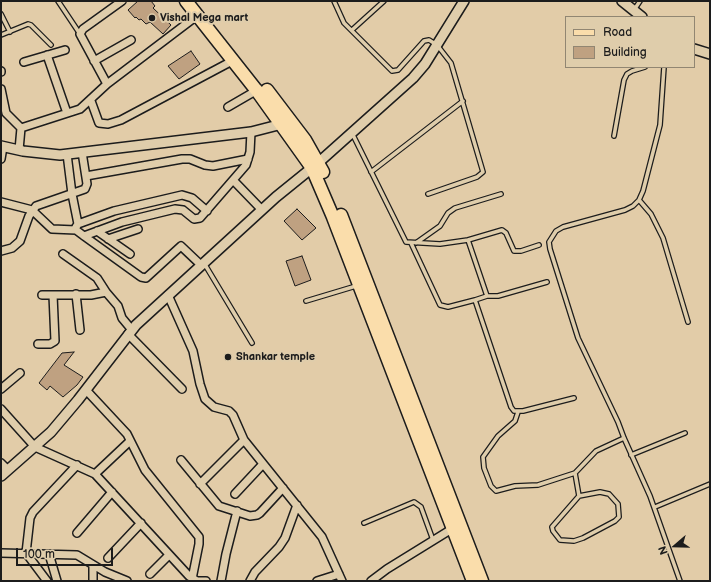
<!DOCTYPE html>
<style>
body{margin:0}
#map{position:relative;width:711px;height:582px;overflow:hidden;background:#e2cca8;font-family:"Balsamiq Sans",sans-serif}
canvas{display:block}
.frame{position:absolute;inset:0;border:2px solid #1c1c1c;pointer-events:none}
.legend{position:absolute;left:565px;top:16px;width:130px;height:52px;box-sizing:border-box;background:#dfcdab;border:1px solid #918672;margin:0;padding:5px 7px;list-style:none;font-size:12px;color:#1c1c1c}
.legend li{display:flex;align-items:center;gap:8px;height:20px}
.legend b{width:20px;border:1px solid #918672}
.north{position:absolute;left:655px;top:526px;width:40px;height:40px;-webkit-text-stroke:3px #dfcdab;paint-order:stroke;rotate:250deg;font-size:11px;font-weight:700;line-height:16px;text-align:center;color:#1c1c1c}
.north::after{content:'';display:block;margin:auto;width:14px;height:18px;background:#1c1c1c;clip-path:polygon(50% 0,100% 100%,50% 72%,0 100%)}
.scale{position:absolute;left:16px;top:548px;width:97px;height:18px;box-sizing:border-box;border:2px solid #1c1c1c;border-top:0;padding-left:5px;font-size:12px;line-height:14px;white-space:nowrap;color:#1c1c1c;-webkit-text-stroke:3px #dfcdab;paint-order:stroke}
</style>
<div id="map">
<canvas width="711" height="582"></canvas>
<div class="frame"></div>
<ul class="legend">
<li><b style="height:5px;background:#faddab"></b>Road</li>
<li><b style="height:11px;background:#bfa181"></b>Building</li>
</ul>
<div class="north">N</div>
<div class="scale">100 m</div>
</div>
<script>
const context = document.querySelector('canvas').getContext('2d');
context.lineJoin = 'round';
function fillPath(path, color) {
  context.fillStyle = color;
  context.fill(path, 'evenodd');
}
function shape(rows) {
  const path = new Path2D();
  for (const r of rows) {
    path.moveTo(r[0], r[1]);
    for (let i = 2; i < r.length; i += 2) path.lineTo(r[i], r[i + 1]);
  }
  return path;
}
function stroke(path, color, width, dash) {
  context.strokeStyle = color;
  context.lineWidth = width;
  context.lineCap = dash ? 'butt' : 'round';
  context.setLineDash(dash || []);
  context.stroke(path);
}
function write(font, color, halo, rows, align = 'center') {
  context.font = font + ' "Balsamiq Sans",sans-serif';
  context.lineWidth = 4;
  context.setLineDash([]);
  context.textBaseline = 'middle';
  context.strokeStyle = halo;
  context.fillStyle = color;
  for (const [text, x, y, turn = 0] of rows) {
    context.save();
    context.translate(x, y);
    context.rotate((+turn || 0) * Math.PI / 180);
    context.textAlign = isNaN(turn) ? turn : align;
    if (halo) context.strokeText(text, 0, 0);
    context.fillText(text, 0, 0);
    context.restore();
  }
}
const building = shape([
 [138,1,151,1,155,6,153,8,171,25,163,34,150,22,146,24,141,19,139,20,136,17,135,18,128,10,138,1],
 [191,51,200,64,179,79,168,66,191,51],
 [297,209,316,228,302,240,284,221,297,209],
 [302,256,311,280,295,286,286,261,302,256],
 [74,352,64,365,83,377,77,385,63,397,50,386,47,390,39,383,62,353,74,352]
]);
const service = shape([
 [58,1,80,34],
 [334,1,344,23,392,71,398,70,424,41,429,40,437,45,451,63,483,172,477,177,428,194],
 [634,10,640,1],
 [1,14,10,32],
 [352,30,384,1],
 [1,35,28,24,31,25,51,45],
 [664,67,660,125,643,191,639,200,633,206,625,210,563,227,556,231,549,242,550,249,578,338,618,422,624,438,650,496,680,581],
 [352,133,406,242,440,244,468,240,487,296,475,300,511,407,514,411,523,411,574,398],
 [614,136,624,80,627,74,632,71,645,67],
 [371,172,463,101],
 [639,200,651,214,663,238,688,322],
 [468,240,502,230,506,233,514,251,521,251,539,245],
 [411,243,440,305,448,307,475,300],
 [416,243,440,226,448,213,455,208,501,194],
 [204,263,252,343],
 [487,296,498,296,547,282],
 [306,301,356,286],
 [518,412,515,421,498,436,483,457,484,468,491,486,496,491,515,486,538,485,575,473,596,451,624,438],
 [631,455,685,433],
 [575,473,579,496,552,527,553,531,560,540,574,541,583,538,615,521,619,517,618,504,609,494,600,492,579,496],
 [655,507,710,484],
 [364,523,414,502,421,507,433,540]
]);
const minor = shape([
 [47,55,67,113],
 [94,61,131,40],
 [24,62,65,50],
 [1,72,1,71],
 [107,84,198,15],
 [1,89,6,113,21,128],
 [91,101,99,123,108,124,121,120,234,60],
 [228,107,259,89],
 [19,150,21,128,80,109,107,84,80,34,83,29,122,1],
 [67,154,72,194,78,224],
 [1,159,3,147],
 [86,176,182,159,190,159,205,165,213,166,248,159],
 [233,180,262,210],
 [1,202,32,210,52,229,76,230],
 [97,231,130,254],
 [84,236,122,222,175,209,183,210,194,219,200,218,246,165,250,152,251,132],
 [108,239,138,229],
 [1,251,12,248,20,241,29,216,36,206,85,189,87,184,82,152],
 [63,254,97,278,106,292],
 [201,265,181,246,146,278,141,277,84,236,76,230,76,227,78,224,114,211,182,195,192,198,207,211],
 [76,294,80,330],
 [42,295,91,295,106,292,118,306,122,318,132,330],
 [168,295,193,351,200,384,205,399,214,407,229,411,233,415,244,440,322,537,342,581],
 [128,334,182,389],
 [38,344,50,344,55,341,53,295],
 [1,389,20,373],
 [86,390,127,434,145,470,199,537,199,544,192,579],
 [1,409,35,447,95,474,130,441],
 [181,460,219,506,250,516,257,515,260,513,283,488],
 [1,463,8,470],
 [95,474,189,576,197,581,206,581],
 [200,484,244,440],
 [235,494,263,464],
 [77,533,112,492],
 [1,553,77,555,105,572,127,581],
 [49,554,57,581],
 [108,558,141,523],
 [93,565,93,581],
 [150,574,169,555],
 [47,581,26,553,30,518,33,512,77,465],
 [221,581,226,554,237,511],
 [250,581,255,572,279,547,285,538,297,505],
 [317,581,339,574],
 [371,581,387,569,455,527]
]);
const tertiary = shape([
 [622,1,642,17],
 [694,49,710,54],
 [1,146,23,151,60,155,251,132,286,123],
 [1,476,51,432,78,400,136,325,276,197,318,163,413,78,425,64,464,1]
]);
const primary = shape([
 [186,1,257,91,312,168,333,217,473,581],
 [267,90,305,140,323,172],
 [341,215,482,581]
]);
const markers = [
 [152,18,4,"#1c1c1c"],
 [228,357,4,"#1c1c1c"]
];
const poiNames = [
 ["Vishal Mega mart",160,18],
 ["Shankar temple",236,357]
];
fillPath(building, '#bfa181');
stroke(building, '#1c1c1c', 1);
stroke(service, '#1c1c1c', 6);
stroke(minor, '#1c1c1c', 10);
stroke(tertiary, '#1c1c1c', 12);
stroke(primary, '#1c1c1c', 15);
stroke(service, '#dfcdab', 3.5);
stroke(minor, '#dfcdab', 7);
stroke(tertiary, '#dfcdab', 9);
stroke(primary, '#faddab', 12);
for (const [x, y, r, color] of markers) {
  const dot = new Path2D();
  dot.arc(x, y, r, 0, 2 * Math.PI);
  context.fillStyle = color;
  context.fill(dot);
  stroke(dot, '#dfcdab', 1.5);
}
write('bold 11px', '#1c1c1c', '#dfcdab', poiNames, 'left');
</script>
